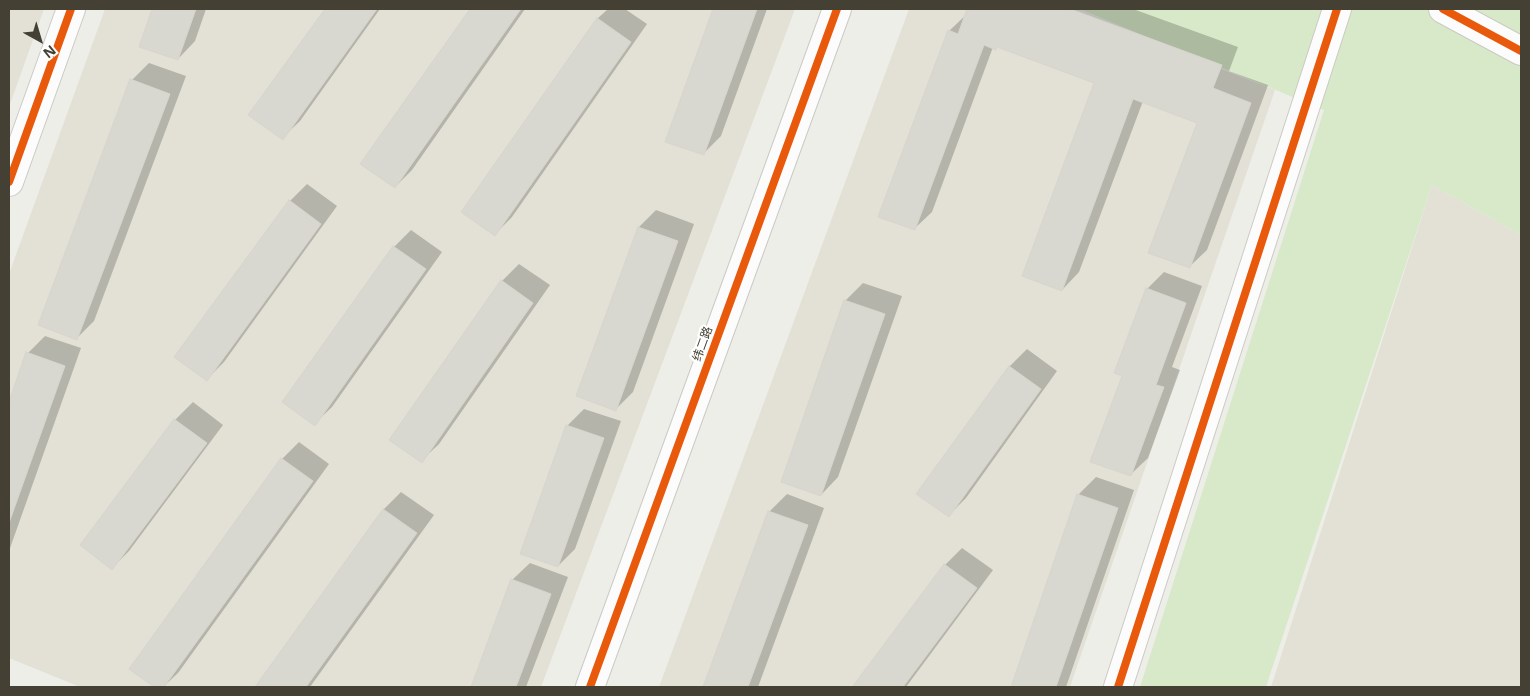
<!DOCTYPE html>
<meta charset="utf-8">
<style>
body{margin:0}
#map{position:relative;width:1530px;height:696px;overflow:hidden;background:#eeeee8;font-family:"Open Sans",sans-serif}
canvas{display:block}
.frame{position:absolute;inset:0;border:10px solid #444034;pointer-events:none}
.north{position:absolute;left:15px;top:15px;width:50px;height:50px;-webkit-text-stroke:4px #fff;paint-order:stroke;rotate:141deg;font-size:14px;font-weight:700;line-height:20px;text-align:center;color:#444034}
.north::after{content:'';display:block;margin:auto;width:18px;height:22px;background:#444034;clip-path:polygon(50% 0,100% 100%,50% 72%,0 100%)}
</style>
<div id="map">
<canvas width="1530" height="696"></canvas>
<div class="frame"></div>
<div class="north">N</div>
</div>
<script>
const context = document.querySelector('canvas').getContext('2d');
context.lineJoin = 'round';
function fillPath(path, color) {
  context.fillStyle = color;
  context.fill(path, 'evenodd');
}
function shape(rows) {
  const path = new Path2D();
  for (const r of rows) {
    path.moveTo(r[0], r[1]);
    for (let i = 2; i < r.length; i += 2) path.lineTo(r[i], r[i + 1]);
  }
  return path;
}
function stroke(path, color, width, dash) {
  context.strokeStyle = color;
  context.lineWidth = width;
  context.lineCap = dash ? 'butt' : 'round';
  context.setLineDash(dash || []);
  context.stroke(path);
}
function write(font, color, halo, rows, align = 'center') {
  context.font = font + ' "Open Sans","Noto Sans SC",sans-serif';
  context.lineWidth = 4.5;
  context.setLineDash([]);
  context.textBaseline = 'middle';
  context.strokeStyle = halo;
  context.fillStyle = color;
  for (const [text, x, y, turn = 0] of rows) {
    context.save();
    context.translate(x, y);
    context.rotate((+turn || 0) * Math.PI / 180);
    context.textAlign = isNaN(turn) ? turn : align;
    if (halo) context.strokeText(text, 0, 0);
    context.fillText(text, 0, 0);
    context.restore();
  }
}
const residential = shape([
 [9,9,44,9,9,107],
 [105,9,795,9,541,687,80,687,9,658,9,274],
 [909,9,1067,9,1275,90,1070,687,659,687],
 [1432,185,1521,235,1521,687,1271,687]
]);
const green = shape([
 [1080,9,1521,9,1521,235,1432,185,1266,687,1140,687,1324,110]
]);
const shadow = shape([
 [153,9,206,9,195,41,178,59,141,46],
 [326,9,380,9,300,121,282,138,250,115],
 [471,9,525,9,412,170,395,187,362,164],
 [608,9,625,9,647,24,512,217,495,234,597,19],
 [715,9,767,9,721,136,703,154,667,141],
 [969,9,1133,9,1238,47,1229,71,1268,85,1207,250,1189,267,1198,122,1143,101,1079,272,1062,290,1096,82,998,46,996,48,993,47,932,212,914,229,949,31,967,14],
 [149,63,186,76,94,321,77,338,132,80],
 [307,184,337,206,224,362,207,379,290,201],
 [656,210,694,224,633,392,616,409,578,396,639,227],
 [411,230,442,252,332,407,314,424,394,247],
 [519,264,550,285,439,444,421,461,502,281],
 [1164,272,1202,286,1172,367,1180,370,1148,458,1130,475,1124,375,1147,289],
 [863,283,902,296,838,477,821,495,782,481,846,300],
 [45,336,81,348,9,551,9,406,28,353],
 [1027,349,1057,371,966,498,949,515,1010,366],
 [193,402,223,425,129,551,112,568,81,545,175,420],
 [584,409,621,421,575,549,558,566,567,426],
 [299,442,329,464,178,673,163,687,157,687,131,669,282,459],
 [1096,477,1134,490,1066,687,1013,687,1078,495],
 [401,492,434,515,310,687,256,687,384,509],
 [787,494,824,508,758,687,705,687,769,512],
 [962,548,993,570,906,687,857,687,855,686,945,565],
 [530,563,568,577,526,687,472,687,512,580]
]);
const building = shape([
 [152,9,196,9,178,60,139,47,152,9],
 [325,9,377,9,283,140,248,115,325,9],
 [470,9,521,9,395,188,360,164,470,9],
 [713,9,757,9,704,155,665,142,713,9],
 [967,9,1070,9,1222,65,1213,88,1251,103,1190,268,1148,253,1197,123,1133,99,1062,291,1022,276,1094,83,997,47,996,50,984,45,915,230,878,217,948,30,958,34,967,9],
 [597,18,631,42,495,236,461,212,597,18],
 [130,79,170,94,77,340,38,325,130,79],
 [289,200,321,224,207,381,174,357,289,200],
 [638,227,678,241,616,411,576,396,638,227],
 [393,246,426,269,315,426,282,402,393,246],
 [501,280,533,303,422,463,389,440,501,280],
 [1146,288,1186,303,1156,385,1164,387,1131,476,1090,462,1122,376,1114,373,1146,288],
 [844,300,885,314,821,496,781,482,844,300],
 [26,352,65,366,9,523,9,402,26,352],
 [1009,366,1041,389,949,517,916,494,1009,366],
 [174,419,207,443,112,570,80,545,174,419],
 [566,425,604,438,558,567,520,554,566,425],
 [281,458,313,481,164,687,154,687,129,669,281,458],
 [1077,494,1118,508,1056,687,1011,687,1077,494],
 [383,509,417,533,306,687,255,687,383,509],
 [768,511,808,525,748,687,703,687,768,511],
 [944,564,977,588,903,687,855,687,853,686,944,564],
 [511,579,551,594,516,687,471,687,511,579]
]);
const minor = shape([
 [1443,9,1521,51],
 [9,182,71,9],
 [590,687,837,9],
 [1118,687,1337,9]
]);
const cycleway = shape([
 [1443,9,1521,51],
 [9,182,71,9],
 [590,687,837,9],
 [1118,687,1337,9]
]);
const streetNames = [
 ["纬二路",703,344,-70]
];
fillPath(residential, '#e3e1d5');
fillPath(green, '#d7e9c8');
fillPath(shadow, '#0003');
fillPath(building, '#d8d7d0');
stroke(building, '#d7d5ce', 1);
stroke(minor, '#cbcac4', 30);
stroke(minor, '#fcfcfc', 28);
stroke(cycleway, '#e8590c', 8);
write('12px', '#444034', '#fff', streetNames);
</script>
